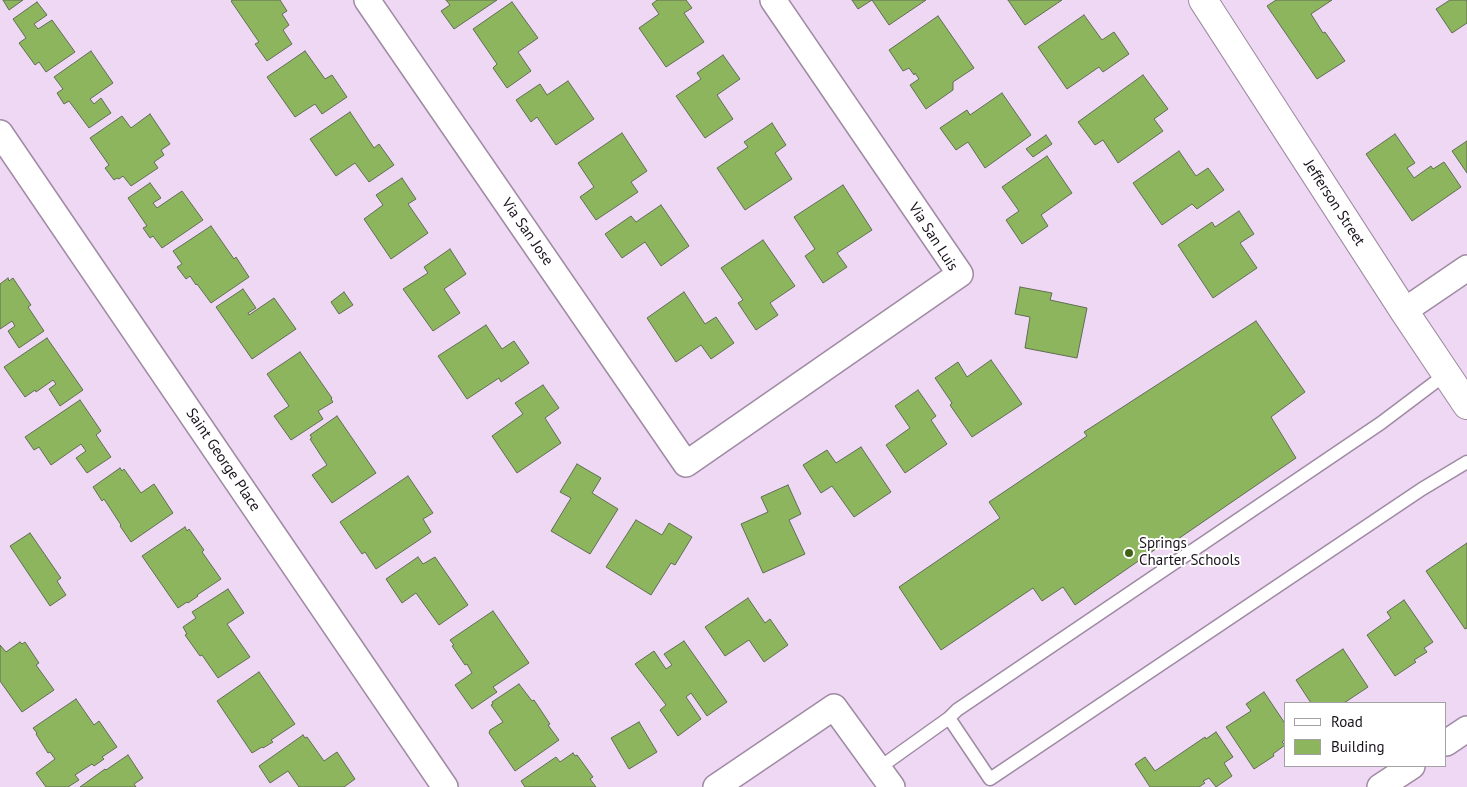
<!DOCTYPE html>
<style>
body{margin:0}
#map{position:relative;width:1467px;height:787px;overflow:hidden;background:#eed8f3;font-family:"PT Sans",sans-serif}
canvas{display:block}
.legend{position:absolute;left:1284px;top:702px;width:162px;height:65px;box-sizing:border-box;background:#fff;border:1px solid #a3a0a4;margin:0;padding:6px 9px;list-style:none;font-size:15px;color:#19121b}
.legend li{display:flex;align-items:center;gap:10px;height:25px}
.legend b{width:25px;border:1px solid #a3a0a4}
</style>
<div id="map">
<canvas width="1467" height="787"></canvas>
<ul class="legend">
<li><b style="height:6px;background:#fff"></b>Road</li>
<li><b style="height:14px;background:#8db55e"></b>Building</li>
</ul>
</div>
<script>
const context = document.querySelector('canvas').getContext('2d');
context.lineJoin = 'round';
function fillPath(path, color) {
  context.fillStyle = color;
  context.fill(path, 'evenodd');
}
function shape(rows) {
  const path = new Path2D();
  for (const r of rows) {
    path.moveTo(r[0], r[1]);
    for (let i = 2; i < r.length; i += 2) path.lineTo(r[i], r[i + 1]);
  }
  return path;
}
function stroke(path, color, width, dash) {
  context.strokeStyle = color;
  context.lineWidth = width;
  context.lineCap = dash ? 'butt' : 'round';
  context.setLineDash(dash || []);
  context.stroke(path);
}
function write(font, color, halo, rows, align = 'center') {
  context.font = font + ' "PT Sans",sans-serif';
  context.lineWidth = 4;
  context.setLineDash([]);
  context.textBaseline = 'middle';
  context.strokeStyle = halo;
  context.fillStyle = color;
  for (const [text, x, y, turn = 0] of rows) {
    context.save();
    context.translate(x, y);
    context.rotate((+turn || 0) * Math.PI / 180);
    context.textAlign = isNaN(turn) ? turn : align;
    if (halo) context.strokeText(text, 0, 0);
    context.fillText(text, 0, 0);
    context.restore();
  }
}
const building = shape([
 [3,0,23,0,9,10,3,0],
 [233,0,280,0,287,11,282,14,289,25,283,30,292,44,267,61,255,44,259,42,231,1,233,0],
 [446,0,497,0,454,29,441,11,450,5,446,0],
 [657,0,686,0,692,8,684,13,704,42,666,67,639,28,659,14,652,4,657,0],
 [852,0,872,0,858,9,852,0],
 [872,0,926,0,889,25,872,0],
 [1008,0,1062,0,1025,25,1008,0],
 [1276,0,1332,0,1311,14,1323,33,1325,32,1345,61,1317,79,1267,6,1276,0],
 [1450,0,1466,0,1467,2,1467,23,1452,33,1436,9,1450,0],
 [37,2,47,15,34,24,38,29,52,20,75,52,46,72,39,62,35,65,19,43,26,38,13,19,37,2],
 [512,2,538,38,518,52,531,71,507,88,493,68,497,64,473,29,512,2],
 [1084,15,1102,40,1114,32,1129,54,1103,72,1099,67,1067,89,1038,47,1084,15],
 [938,16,974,68,953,82,953,90,926,109,910,85,919,79,915,73,914,75,909,68,903,71,889,50,938,16],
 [91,51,113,83,90,99,94,104,101,98,111,113,89,128,69,101,64,104,57,93,63,89,54,77,91,51],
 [305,51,325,79,332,75,347,97,322,114,315,104,295,117,267,77,305,51],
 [723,55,740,79,717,95,733,119,705,138,676,96,701,79,697,73,723,55],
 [1143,75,1168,109,1154,119,1163,131,1118,163,1103,140,1095,145,1078,122,1143,75],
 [568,81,594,119,556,145,537,117,531,122,516,100,540,84,547,95,568,81],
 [1002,93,1031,135,985,168,968,142,956,150,940,128,967,110,970,115,1002,93],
 [350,112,374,148,379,144,394,165,369,182,355,163,336,176,310,139,350,112],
 [150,114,170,144,161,150,164,155,154,162,158,168,131,186,123,176,119,179,117,178,114,180,105,168,109,165,90,138,122,116,131,128,150,114],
 [772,123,786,145,775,153,792,179,745,210,717,168,748,147,744,142,772,123],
 [622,133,647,171,631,182,638,192,596,220,580,197,594,187,578,163,622,133],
 [1395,134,1415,163,1407,168,1414,178,1431,166,1433,169,1444,162,1461,187,1412,221,1366,154,1395,134],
 [1046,135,1052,144,1033,157,1026,149,1046,135],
 [1467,141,1467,173,1452,151,1467,141],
 [1179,151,1196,176,1208,168,1224,190,1197,209,1192,204,1162,225,1133,183,1179,151],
 [1047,156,1072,193,1041,215,1048,226,1022,244,1006,220,1019,211,1002,187,1047,156],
 [402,178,416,199,408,204,428,233,391,259,364,219,383,205,376,195,402,178],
 [150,183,161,198,153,203,157,208,182,191,203,220,162,248,153,236,150,238,143,228,147,226,128,198,150,183],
 [843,185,872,230,837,253,847,267,823,283,805,256,815,249,794,217,843,185],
 [661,205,689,246,661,266,645,242,622,258,605,234,631,216,636,222,661,205],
 [1239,211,1254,234,1240,243,1257,268,1213,298,1178,245,1212,222,1215,227,1239,211],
 [211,226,234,259,236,257,249,277,211,303,197,284,196,285,190,276,186,279,177,267,182,264,173,251,211,226],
 [763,240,795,286,770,303,778,315,756,330,738,303,743,300,721,268,763,240],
 [450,249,466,274,444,289,460,313,433,331,403,289,428,273,424,267,450,249],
 [8,278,9,281,13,278,31,305,28,307,44,331,19,348,8,331,15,326,12,321,0,329,0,284,8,278],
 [1020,287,1052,293,1050,300,1087,308,1077,358,1025,348,1030,317,1015,314,1020,287],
 [243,289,256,308,248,313,249,315,274,298,296,329,252,359,216,307,243,289],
 [344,292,353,305,339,314,331,302,344,292],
 [684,292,705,324,716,317,734,343,711,359,701,345,676,362,647,318,684,292],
 [1256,321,1305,392,1271,417,1296,458,1162,550,1160,546,1075,605,1063,587,1042,601,1033,588,941,650,899,587,1000,518,989,502,1087,436,1084,432,1256,321],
 [486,325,502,349,514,341,529,363,501,382,499,378,467,399,438,356,486,325],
 [47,338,83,390,60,406,49,389,56,384,53,380,36,392,35,390,25,397,4,367,47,338],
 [300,352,332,398,331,399,333,402,318,411,323,419,291,440,274,416,289,406,267,374,300,352],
 [991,360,1022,404,972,437,950,405,952,403,935,378,958,362,967,377,991,360],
 [543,385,559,408,545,418,561,443,517,473,492,436,523,414,515,403,543,385],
 [918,390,936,416,931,420,947,444,905,473,886,445,910,428,895,406,918,390],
 [80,400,101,431,96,435,111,457,87,473,76,458,86,451,81,444,51,465,39,447,34,450,25,437,80,400],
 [337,416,376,473,332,503,312,475,327,465,310,439,312,438,310,435,337,416],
 [861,447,891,492,854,517,832,486,821,493,803,465,827,450,836,463,861,447],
 [577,464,601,478,592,493,618,509,590,554,551,531,571,498,560,492,577,464],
 [120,468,122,471,124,469,141,493,154,484,173,513,131,542,120,526,121,525,104,499,102,501,93,487,120,468],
 [408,476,433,513,423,519,431,532,376,569,365,552,362,554,340,522,408,476],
 [788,485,801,514,789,520,805,554,763,573,741,524,768,512,761,497,788,485],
 [636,520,662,535,669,523,692,537,675,565,671,563,651,595,606,567,636,520],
 [185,527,187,531,189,529,204,550,202,552,221,579,197,595,198,596,188,603,187,602,178,608,142,556,185,527],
 [30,533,61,578,57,581,66,595,50,606,10,546,30,533],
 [1467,543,1467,628,1465,629,1426,571,1467,543],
 [418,557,423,564,435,557,468,605,439,625,416,593,402,603,386,579,418,557],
 [228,589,244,613,227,624,250,657,218,678,202,655,200,656,185,635,187,634,183,627,196,618,192,612,228,589],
 [748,598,765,623,770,619,788,645,764,662,749,640,725,656,705,627,748,598],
 [1404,600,1433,642,1424,648,1427,652,1414,660,1416,662,1395,676,1367,635,1391,618,1387,612,1404,600],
 [493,611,529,663,493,687,497,692,472,709,455,685,472,673,467,664,465,665,452,646,454,645,450,640,493,611],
 [684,641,727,702,707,716,691,693,686,697,701,719,678,736,660,710,666,705,635,664,654,651,666,669,672,665,664,654,684,641],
 [20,642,22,644,25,642,39,663,36,665,54,690,22,712,0,681,0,645,6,652,20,642],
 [1343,649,1368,687,1344,703,1311,703,1296,680,1343,649],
 [259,672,295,724,271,740,273,742,263,748,262,747,252,753,217,701,259,672],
 [519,684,532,701,534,700,550,724,548,725,559,740,515,771,489,733,490,730,503,722,491,705,493,704,492,702,519,684],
 [1264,692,1286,725,1286,739,1282,742,1285,745,1273,754,1274,756,1254,769,1226,727,1251,711,1246,704,1264,692],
 [76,699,94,725,99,721,117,747,102,757,104,759,94,766,92,764,75,775,79,780,68,787,46,787,36,773,55,759,50,752,48,753,36,734,37,733,33,728,76,699],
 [639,722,657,752,629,769,611,738,639,722],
 [1216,732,1233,757,1224,763,1232,776,1216,787,1209,778,1203,781,1205,783,1199,787,1150,787,1135,764,1145,757,1155,771,1205,737,1206,739,1216,732],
 [303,735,305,738,307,737,324,761,337,752,355,779,344,787,299,787,288,771,270,783,259,766,303,735],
 [573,753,575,756,577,755,593,777,590,779,596,787,525,787,521,781,556,757,560,762,573,753],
 [128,755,143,778,134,784,136,787,80,787,105,769,106,770,128,755]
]);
const service = shape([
 [949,718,990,779,1422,489,1467,462],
 [879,768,949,718,957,710,1381,423,1446,374]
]);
const minor = shape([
 [367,0,686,464,960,274,773,0],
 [0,133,445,787],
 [1404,311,1467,268],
 [1446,743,1467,729],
 [716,787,834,707,892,787],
 [1380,787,1412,766]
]);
const tertiary = shape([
 [1203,0,1404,311,1467,405]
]);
const markers = [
 [1129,553,5,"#436115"]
];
const streetNames = [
 ["Jefferson Street",1334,203,57],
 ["Via San Jose",527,232,55],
 ["Via San Luis",933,237,57],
 ["Saint George Place",223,460,56]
];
const poiNames = [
 ["Springs",1139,544],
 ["Charter Schools",1139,561]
];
fillPath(building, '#8db55e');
stroke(building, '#606d53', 1);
stroke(service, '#9f8aa3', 15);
stroke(minor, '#9f8aa3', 28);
stroke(tertiary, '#9f8aa3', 30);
stroke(service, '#fff', 12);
stroke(minor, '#fff', 25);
stroke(tertiary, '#fff', 28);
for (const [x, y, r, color] of markers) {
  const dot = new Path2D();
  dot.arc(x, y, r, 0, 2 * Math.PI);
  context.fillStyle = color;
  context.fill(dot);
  stroke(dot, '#fff', 2);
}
write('15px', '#19121b', '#fff', streetNames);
write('15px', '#19121b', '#fff', poiNames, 'left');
</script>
